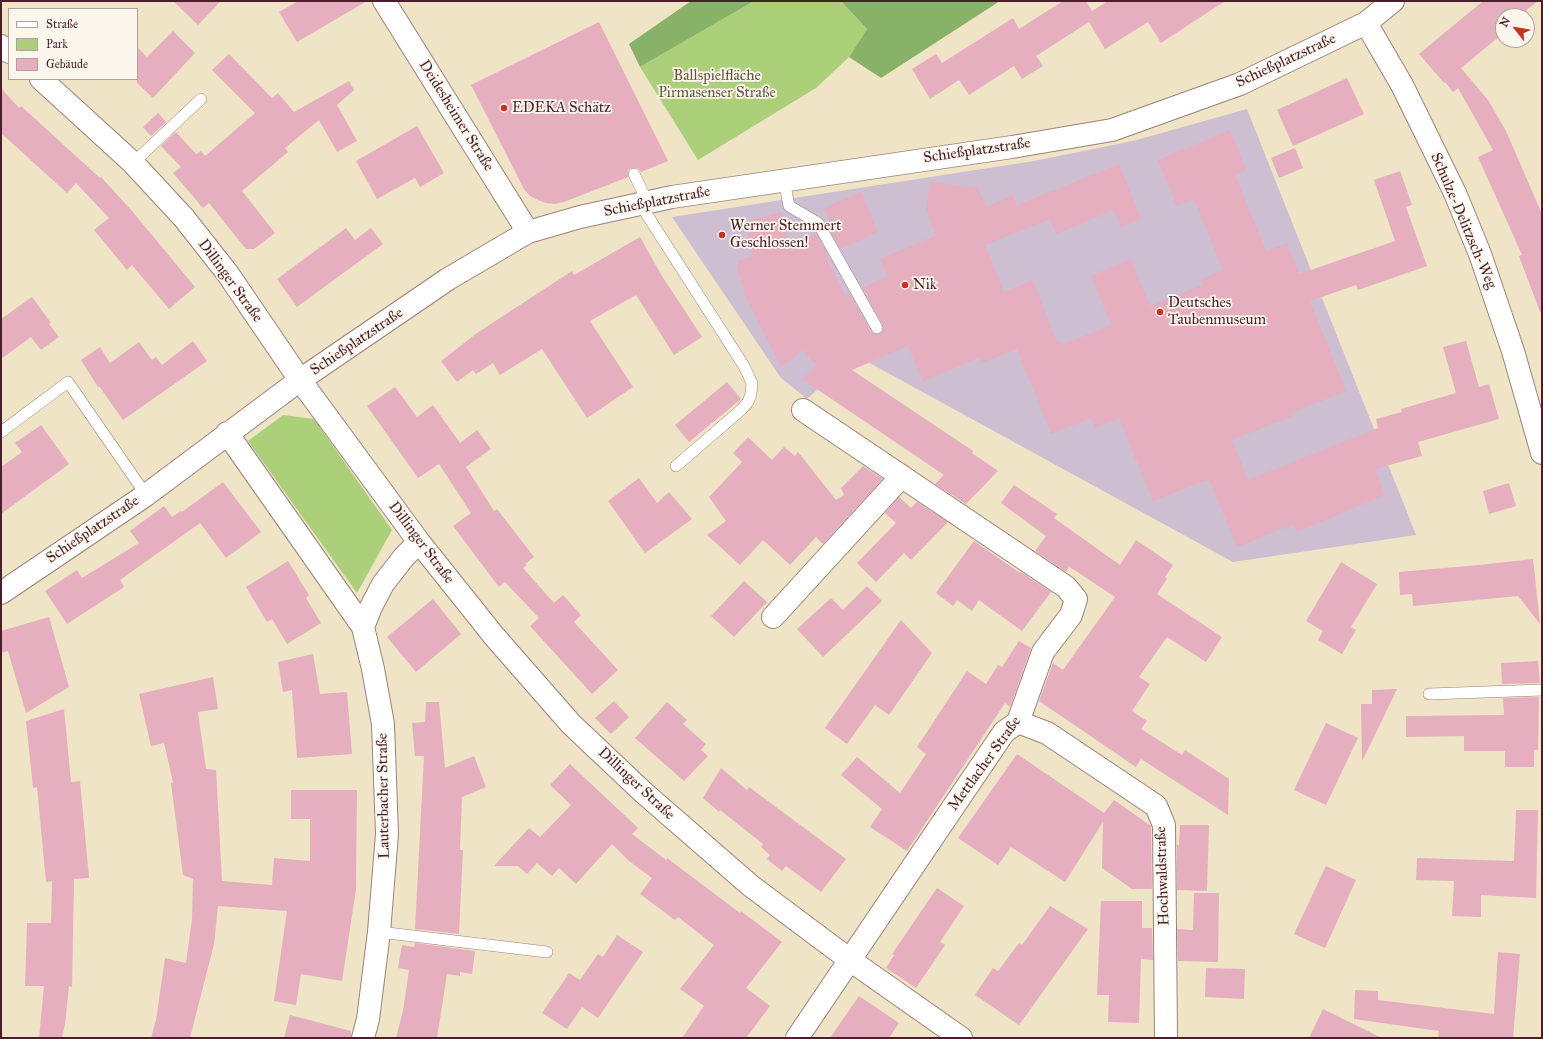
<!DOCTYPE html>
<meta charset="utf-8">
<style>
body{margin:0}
#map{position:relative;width:1543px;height:1039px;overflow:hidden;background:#efe4c6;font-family:"IM FELL Great Primer",serif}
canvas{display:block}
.frame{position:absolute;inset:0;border:2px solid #4a1f2b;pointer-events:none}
.legend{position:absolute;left:8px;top:8px;width:130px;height:72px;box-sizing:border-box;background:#fbf7ec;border:1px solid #b4a19f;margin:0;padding:5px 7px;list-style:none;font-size:12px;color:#4a1f2b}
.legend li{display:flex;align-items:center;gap:8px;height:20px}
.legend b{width:20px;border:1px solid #b4a19f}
.north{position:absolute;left:1495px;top:8px;width:40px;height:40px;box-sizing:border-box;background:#fbf7ec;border:1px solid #b4a19f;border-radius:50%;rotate:301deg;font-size:11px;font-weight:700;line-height:16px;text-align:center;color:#4a1f2b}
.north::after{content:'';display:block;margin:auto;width:14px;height:18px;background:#c8321e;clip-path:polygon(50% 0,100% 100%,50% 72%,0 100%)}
</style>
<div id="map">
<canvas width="1543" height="1039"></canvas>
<div class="frame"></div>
<ul class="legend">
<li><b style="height:5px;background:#fff"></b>Straße</li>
<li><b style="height:11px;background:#acd079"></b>Park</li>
<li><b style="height:11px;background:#e5afbf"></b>Gebäude</li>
</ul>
<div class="north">N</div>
</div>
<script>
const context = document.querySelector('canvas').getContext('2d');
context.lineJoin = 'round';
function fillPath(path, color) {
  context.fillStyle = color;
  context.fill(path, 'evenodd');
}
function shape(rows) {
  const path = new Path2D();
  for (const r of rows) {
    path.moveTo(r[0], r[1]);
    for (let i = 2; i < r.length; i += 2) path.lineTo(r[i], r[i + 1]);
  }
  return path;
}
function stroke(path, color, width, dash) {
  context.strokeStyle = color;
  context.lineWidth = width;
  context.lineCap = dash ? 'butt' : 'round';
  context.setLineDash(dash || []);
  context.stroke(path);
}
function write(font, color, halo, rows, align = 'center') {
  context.font = font + ' "IM FELL Great Primer",serif';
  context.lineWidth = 3.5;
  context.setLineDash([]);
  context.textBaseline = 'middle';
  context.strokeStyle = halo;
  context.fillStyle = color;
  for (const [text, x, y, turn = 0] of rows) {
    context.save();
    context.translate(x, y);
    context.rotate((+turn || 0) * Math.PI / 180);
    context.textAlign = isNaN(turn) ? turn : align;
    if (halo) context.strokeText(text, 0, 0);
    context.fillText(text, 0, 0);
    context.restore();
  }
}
const industrial = shape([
 [1247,109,1416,535,1233,562,855,355,807,399,781,378,672,217,1034,161,1133,141]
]);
const green = shape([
 [754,1,841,1,867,29,849,57,816,88,698,160,640,67],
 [283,415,314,419,392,530,357,593,248,441]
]);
const forest = shape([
 [691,1,754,1,640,67,629,44],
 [841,1,1000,1,881,78,849,57,867,29]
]);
const building = shape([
 [173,1,221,1,198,25],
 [298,1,367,1,297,42,279,12],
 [1063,1,1086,1,1092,11,1108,1,1225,1,1161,43,1148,22,1105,49,1089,22,1036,56,1043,66,1022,79,1014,66,969,95,959,80,930,99,912,69,936,54,942,63,1013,18,1019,29],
 [1483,1,1538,1,1519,16,1503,16,1503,29,1498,33,1500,36,1461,68,1488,100,1506,131,1542,214,1542,312,1540,312,1519,256,1522,255,1478,157,1493,150,1458,88,1453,92,1445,82,1444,83,1419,54],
 [599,22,668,161,641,172,638,168,631,168,628,170,628,177,564,202,555,204,546,203,538,200,530,196,524,189,471,85],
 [173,31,195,53,153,98,137,83,137,47,147,57],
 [229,54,272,98,278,93,294,112,349,81,354,90,337,105,357,141,337,152,319,120,285,148,288,152,242,191,275,233,254,249,246,249,209,203,203,208,173,173,181,167,161,146,176,132,196,154,201,151,205,156,255,113,212,70],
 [1347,78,1364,114,1293,146,1277,110],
 [1,88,19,108,21,106,100,178,101,177,132,211,195,287,169,309,132,265,127,270,94,230,109,218,76,183,67,193,1,133],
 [158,113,166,122,151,136,143,127],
 [417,126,444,173,420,187,415,178,377,199,356,161],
 [1230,130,1246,170,1235,175,1266,251,1287,243,1299,274,1395,241,1374,180,1400,171,1412,205,1406,207,1427,266,1358,290,1356,285,1310,301,1346,391,1292,413,1293,416,1232,440,1248,480,1378,428,1376,419,1402,412,1401,409,1456,393,1443,347,1466,341,1479,387,1489,384,1499,419,1418,442,1422,456,1375,469,1385,495,1297,532,1294,524,1237,547,1209,479,1153,501,1119,418,1095,428,1091,418,1051,434,1017,349,982,363,980,357,923,382,908,346,852,370,973,451,972,453,998,471,966,504,935,484,944,475,802,379,816,365,802,350,781,367,745,295,737,266,739,265,738,261,753,256,744,222,781,212,789,243,816,234,828,255,826,256,845,296,850,294,871,332,874,334,880,334,883,331,883,325,862,288,887,276,880,259,936,235,926,209,930,182,978,188,986,207,1013,195,1017,205,1119,164,1141,219,1121,227,1114,210,1056,234,1050,219,985,245,1004,292,1033,280,1057,343,1060,341,1062,345,1111,325,1091,276,1131,259,1150,306,1202,285,1200,280,1223,270,1194,199,1177,206,1158,160],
 [1295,148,1303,168,1279,178,1271,158],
 [861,192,878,232,841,249,830,230,833,229,824,208],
 [346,228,355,240,371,228,383,244,297,307,277,279],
 [640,237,662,276,702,337,674,355,636,295,590,321,633,387,587,418,542,349,500,375,493,363,476,374,473,370,457,382,441,361,477,333,572,271,574,275],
 [32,297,51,323,49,324,59,337,41,350,31,337,1,359,1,319],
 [193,341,207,361,123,420,99,386,98,387,81,360,100,347,110,363,139,342,152,360,156,357,162,365],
 [727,382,741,399,689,442,675,425],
 [395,387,417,417,433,405,460,443,477,430,491,449,466,467,494,511,497,509,534,557,525,564,527,565,523,568,554,603,563,595,581,615,574,622,618,670,592,694,530,626,539,618,505,582,499,587,453,526,471,513,439,464,418,478,367,406],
 [41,425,69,464,1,514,1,467,22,452,15,443],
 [748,437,772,460,784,447,795,456,798,452,836,500,844,495,841,488,863,466,883,479,823,544,816,537,790,565,763,540,740,565,707,535,726,521,709,497,742,462,733,453],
 [639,478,657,503,669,492,692,519,645,553,608,501],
 [223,482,261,532,226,558,200,523,120,580,124,587,67,624,45,591,77,570,82,578,139,543,130,531,164,506,172,517,181,511,182,512],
 [1509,483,1516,506,1489,514,1483,491],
 [1014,485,1057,514,1054,518,1120,565,1136,540,1173,565,1165,577,1167,579,1157,594,1222,637,1206,662,1167,637,1139,677,1150,684,1132,711,1147,721,1141,729,1182,755,1185,750,1229,779,1228,815,1141,759,1136,767,1039,701,1053,663,1063,670,1115,597,1076,571,1069,567,1066,572,1035,551,1046,536,1001,503],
 [899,497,911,508,917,502,948,522,911,560,904,553,876,582,857,563,896,523,885,513],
 [974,541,1020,573,1021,572,1051,592,1022,631,979,600,972,611,957,600,953,606,936,593],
 [1533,559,1540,624,1518,596,1413,606,1412,594,1400,595,1399,572,1479,565],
 [288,561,309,595,306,598,321,623,287,644,272,619,267,622,246,587],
 [1341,562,1377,584,1351,627,1356,630,1342,654,1318,640,1323,631,1306,621],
 [744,581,767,602,734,637,711,616],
 [867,586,882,601,823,657,797,629,831,598,843,610],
 [433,599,461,634,416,672,387,637],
 [49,617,69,687,26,713,8,651,1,653,1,631],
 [901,620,932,653,889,715,875,705,847,744,825,728],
 [1019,641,1031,648,1010,707,1005,703,907,851,870,827,882,809,841,775,857,757,900,793,926,754,917,747,967,671,986,684,998,665,1002,667],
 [313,654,320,694,347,692,352,754,297,758,292,690,283,692,278,662],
 [1538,661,1540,683,1502,684,1501,663],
 [213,677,218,709,198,712,206,769,216,770,222,881,272,885,274,858,310,861,310,819,291,819,291,790,357,790,356,889,342,981,301,974,296,1005,274,1001,287,911,218,906,214,944,190,1038,151,1038,156,1020,165,958,186,963,192,919,193,879,183,875,171,783,173,782,164,743,151,746,139,694],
 [1397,689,1373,739,1362,761,1361,704,1372,704,1372,690],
 [1539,697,1538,750,1534,750,1534,767,1505,767,1505,751,1464,751,1464,736,1406,737,1406,716,1504,715,1503,698],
 [614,701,629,717,611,734,595,718],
 [426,702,439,702,445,768,474,756,486,787,462,797,460,850,463,850,459,934,415,929,424,756,415,756,412,723,425,722],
 [667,702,687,720,683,724,706,744,701,750,708,756,684,781,635,738],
 [64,709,71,782,80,781,89,878,74,879,72,987,69,986,65,1024,62,1038,39,1038,44,986,25,986,27,923,51,923,52,881,46,882,37,787,33,788,26,721],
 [1326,723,1358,738,1326,805,1294,790],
 [1017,754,1104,813,1114,800,1151,826,1152,889,1132,889,1102,868,1103,822,1065,882,1011,847,998,865,958,838],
 [570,764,638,828,632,834,666,860,667,858,740,913,741,911,782,942,746,988,770,1006,746,1038,682,1038,704,1006,680,989,714,945,678,917,675,920,640,894,652,878,629,861,612,844,576,884,559,868,552,876,537,863,527,874,518,866,494,866,529,828,540,837,571,805,550,785],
 [721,768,747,790,749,787,846,859,821,892,786,866,782,871,767,859,770,855,761,847,763,844,720,810,719,812,703,798],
 [1516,810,1538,810,1536,898,1481,895,1481,917,1452,916,1454,881,1416,880,1417,858,1514,861],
 [1180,825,1209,825,1207,891,1177,890,1177,844,1179,846],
 [1326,866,1356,880,1325,948,1294,934],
 [937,888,964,906,940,942,945,945,916,988,886,968,894,955,892,954],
 [1194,893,1219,893,1218,962,1178,961,1177,929,1193,930],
 [1101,901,1142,901,1142,928,1152,928,1153,960,1141,959,1139,1023,1108,1022,1109,995,1097,995],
 [1050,906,1088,929,1019,1025,975,995,993,968,998,971,1019,943,1022,945],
 [617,935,643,952,598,1018,582,1007,567,1029,542,1013,569,973,580,980,598,954,603,957],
 [415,943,475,951,472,974,460,972,460,976,447,974,437,1038,396,1038,403,1011,409,970,398,968,402,945,414,947],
 [1498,952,1520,954,1513,1038,1438,1038,1439,1031,1354,1019,1355,990,1378,991,1378,1000,1494,1014],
 [1206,968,1245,969,1244,999,1205,997],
 [859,996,899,1023,889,1038,830,1038],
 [1323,1009,1382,1038,1309,1038],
 [290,1015,351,1031,351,1038,284,1038]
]);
const lane = shape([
 [133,163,201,99],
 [634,174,648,203],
 [784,180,789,206,818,223,877,328],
 [640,204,744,366,752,383,751,394,748,402,741,410,676,466],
 [1,432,68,382,146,495],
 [1429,694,1542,690],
 [379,932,547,952]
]);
const street = shape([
 [384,1,528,232],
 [1366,23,1402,85,1455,193,1480,254,1513,351,1542,453],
 [1,46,9,52],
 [41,79,133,163,184,218,228,274,300,380,419,542,494,636,571,724,644,793,751,886,850,960,961,1038],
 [227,433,363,627],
 [1,593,146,495,300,380,448,279,528,232,580,217,672,197,1012,147,1112,130,1240,84,1366,23,1393,1],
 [773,617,902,476],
 [1018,722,1047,733,1156,806,1164,825,1166,1038],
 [363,1038,368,1019,379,932,387,834,383,724,373,669,363,627,371,607,383,584,404,557,419,542],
 [797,1038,1004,732,1018,722,1043,652,1071,615,1076,599,1066,587,803,410]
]);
const markers = [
 [504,108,4,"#c8321e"],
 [722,235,4,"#c8321e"],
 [905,285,4,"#c8321e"],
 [1160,312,4,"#c8321e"]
];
const streetNames = [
 ["Schießplatzstraße",1286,61,-25],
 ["Deidesheimer Straße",456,116,58],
 ["Schießplatzstraße",977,151,-8],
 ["Schießplatzstraße",657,202,-11],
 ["Schulze-Delitzsch-Weg",1463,221,67],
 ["Dillinger Straße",230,281,54],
 ["Schießplatzstraße",357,342,-34],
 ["Schießplatzstraße",93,530,-34],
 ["Dillinger Straße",421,543,53],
 ["Mettlacher Straße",985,764,-54],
 ["Dillinger Straße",636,784,43],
 ["Lauterbacher Straße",384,796,-91],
 ["Hochwaldstraße",1163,876,-92]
];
const parkNames = [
 ["Ballspielfläche",717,76],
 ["Pirmasenser Straße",717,93]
];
const poiNames = [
 ["EDEKA Schätz",512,108],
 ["Werner Stemmert",730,226],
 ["Geschlossen!",730,243],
 ["Nik",913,285],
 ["Deutsches",1168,303],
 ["Taubenmuseum",1168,320]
];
fillPath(industrial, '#cdbed2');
fillPath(green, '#acd079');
fillPath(forest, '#89b269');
fillPath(building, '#e5afbf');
stroke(lane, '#9c8278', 12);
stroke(street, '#9c8278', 24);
stroke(lane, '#fff', 11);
stroke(street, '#fff', 22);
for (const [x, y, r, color] of markers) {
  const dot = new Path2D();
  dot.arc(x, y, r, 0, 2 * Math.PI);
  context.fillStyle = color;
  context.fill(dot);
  stroke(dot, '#fbf7ec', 1.5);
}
write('15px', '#4a1f2b', '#fbf7ec', streetNames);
write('15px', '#675442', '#fbf7ec', parkNames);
write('15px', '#4a1f2b', '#fbf7ec', poiNames, 'left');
</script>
